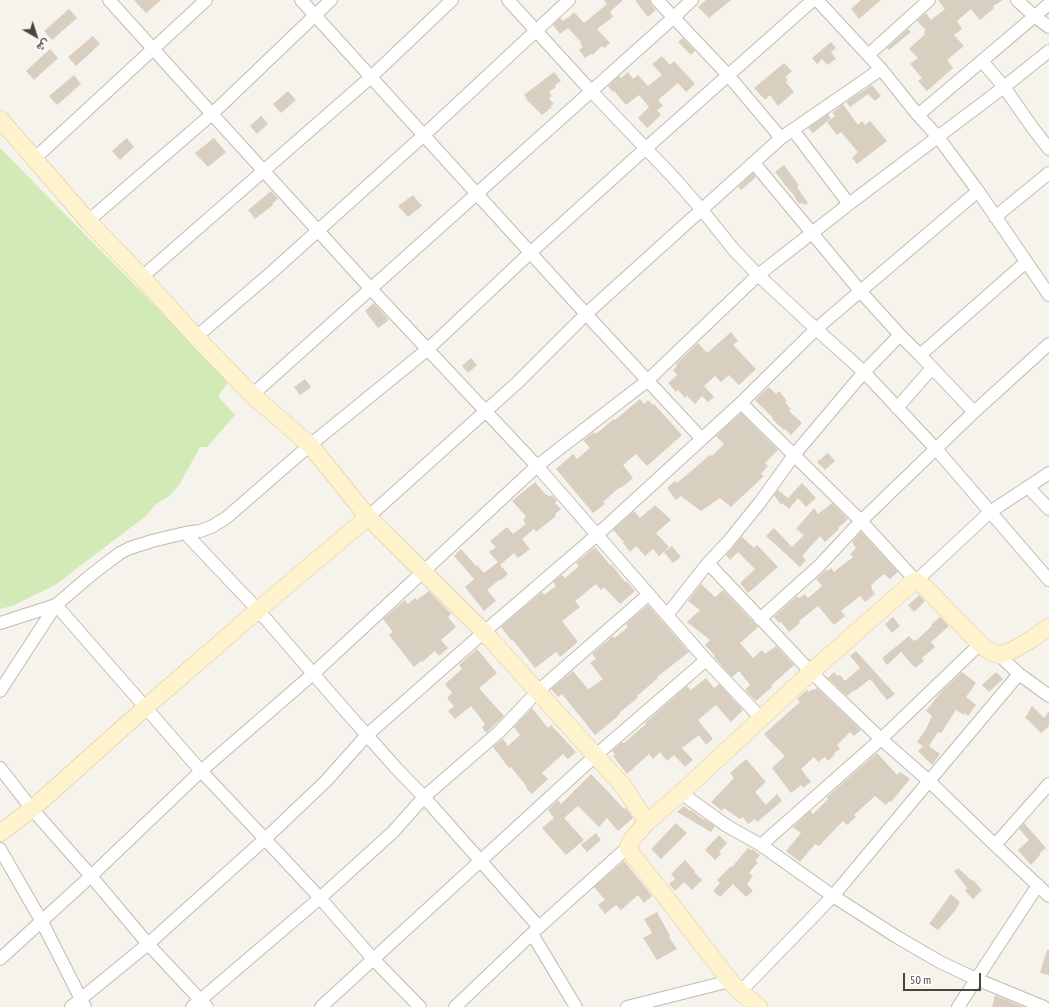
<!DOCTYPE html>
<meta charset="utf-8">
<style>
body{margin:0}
#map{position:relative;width:1049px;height:1007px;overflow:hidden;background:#f6f3ec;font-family:"PT Sans Narrow",Vazirmatn,sans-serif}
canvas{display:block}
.north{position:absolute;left:16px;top:16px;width:40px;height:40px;-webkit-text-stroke:3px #fff;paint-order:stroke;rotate:141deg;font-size:11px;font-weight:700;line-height:16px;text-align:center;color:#4b4439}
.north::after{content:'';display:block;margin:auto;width:14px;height:18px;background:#4b4439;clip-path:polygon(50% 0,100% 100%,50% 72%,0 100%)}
.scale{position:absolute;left:903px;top:973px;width:78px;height:18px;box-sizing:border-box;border:2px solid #4b4439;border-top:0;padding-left:5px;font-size:12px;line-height:14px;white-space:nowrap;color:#4b4439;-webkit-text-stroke:3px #fff;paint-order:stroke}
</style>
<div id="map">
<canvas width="1049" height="1007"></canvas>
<div class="north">ش</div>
<div class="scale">50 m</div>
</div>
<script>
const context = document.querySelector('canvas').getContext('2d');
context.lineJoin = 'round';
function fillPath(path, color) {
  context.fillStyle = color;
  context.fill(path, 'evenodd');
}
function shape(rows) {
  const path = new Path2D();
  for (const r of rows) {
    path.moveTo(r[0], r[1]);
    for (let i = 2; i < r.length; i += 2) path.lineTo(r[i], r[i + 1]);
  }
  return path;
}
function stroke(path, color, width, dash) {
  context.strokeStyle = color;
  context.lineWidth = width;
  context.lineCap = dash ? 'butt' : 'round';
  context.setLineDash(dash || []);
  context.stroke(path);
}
const green = shape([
 [0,148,229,381,218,396,235,415,207,447,200,447,179,485,168,497,156,504,146,516,55,585,12,606,0,609]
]);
const building = shape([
 [134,0,161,0,146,13],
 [604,0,623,0,610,12,613,17,597,29,610,43,604,48,602,46,592,55,591,54,585,58,579,50,583,47,580,43,581,42,568,28,560,34,553,25,560,18,563,21,569,17,574,12,584,23,607,4],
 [635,0,650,0,651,5,656,10,648,17],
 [706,0,731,0,709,18,698,7],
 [861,0,881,0,859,19,851,9],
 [938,0,1003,0,993,6,994,8,980,20,971,9,957,21,962,29,954,35,964,46,947,60,953,68,927,91,918,81,922,78,910,64,918,58,909,49,925,34,924,32,926,30,917,21,926,13,931,20,945,9],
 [69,9,77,18,52,40,44,31],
 [908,29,911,32,889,50,887,48],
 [93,36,100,44,76,66,68,57],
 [683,38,695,51,691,55,678,42],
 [831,42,836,48,831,52,836,59,827,65,822,59,817,64,812,58],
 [50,49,58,58,34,80,26,71],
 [662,56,670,65,674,61,695,84,686,92,678,83,658,100,663,106,657,110,661,115,647,128,638,118,649,107,639,95,626,105,614,91,613,92,608,86,619,76,621,78,628,72,633,79,638,75,648,86,662,75,652,64],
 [784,63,792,71,785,77,788,80,786,82,794,92,778,106,770,95,765,100,754,88],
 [554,72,561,81,555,85,556,87,549,92,552,96,549,98,554,104,550,106,552,107,542,115,526,99,527,99,524,95],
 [74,75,81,84,57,105,49,96],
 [872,85,881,96,875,101,868,94,850,107,846,102],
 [288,91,296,100,281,113,273,104],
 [843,104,858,125,862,121,865,125,870,121,887,141,857,164,852,158,858,152,841,132,837,135,827,122,835,116,832,113],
 [828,114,831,118,813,133,808,128],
 [261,116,268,124,257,134,250,126],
 [127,138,134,147,120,160,112,151],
 [214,138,226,152,208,167,195,153],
 [784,165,799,185,797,187,808,203,805,205,802,203,799,204,794,196,795,196,783,183,783,182,775,172],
 [753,173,756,177,741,190,738,187],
 [271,191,278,199,272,204,273,205,255,219,248,210],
 [413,195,422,206,408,217,398,206],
 [374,303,389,320,378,328,365,311],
 [731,332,738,341,733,345,756,369,739,385,729,375,721,382,715,376,704,386,714,397,708,402,702,396,695,404,687,396,685,398,678,390,676,392,668,383,677,375,673,370,677,366,676,364,698,343,707,353],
 [471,358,477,365,468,373,462,366],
 [305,379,311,387,300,395,294,387],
 [769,387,776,394,779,391,787,401,785,402,791,409,789,411,802,423,791,435,785,429,784,430,772,419,773,418,755,400],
 [640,399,644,404,648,400,653,405,654,404,682,435,647,466,636,454,623,465,633,478,621,488,620,487,603,502,605,504,593,513,556,469,573,454,577,459,590,448,583,440,594,432,596,434,614,419,615,420],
 [741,413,778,450,765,463,768,466,761,474,764,476,731,507,720,498,701,511,681,496,676,500,667,488,675,481,677,483,710,455,712,456,724,444,716,436],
 [828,453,835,461,825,470,817,462],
 [535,482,546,495,547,494,549,497,552,495,557,501,555,503,561,509,555,514,556,516,536,532,534,529,522,539,530,549,518,558,514,553,500,565,508,574,501,580,500,579,487,590,496,601,484,611,465,587,474,579,454,556,461,549,476,566,477,565,484,573,498,562,489,552,496,547,490,541,507,527,513,534,526,524,523,520,526,517,524,514,512,501],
 [802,483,816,498,806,507,798,498,789,509,782,503,781,505,774,495,778,490,788,498],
 [832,503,848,519,838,528,839,529,825,542,820,536,802,556,806,560,800,567,766,536,774,528,792,547,804,535,796,529,814,508,818,514],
 [655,505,671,520,656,533,669,547,659,556,653,549,645,556,636,546,630,552,623,543,624,542,613,530,634,511,640,518],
 [861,532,898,572,890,579,884,574,871,585,872,587,871,588,875,594,865,602,860,596,841,611,845,616,834,625,818,606,799,621,800,623,789,632,781,622,779,623,774,617,797,596,799,598,805,594,808,598,822,586,816,579,826,570,827,571,831,568,834,572,853,557,850,554,856,548,852,542],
 [742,537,754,548,757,545,778,567,748,593,740,583,755,569,738,552,730,560,726,555],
 [672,546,681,557,673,563,664,552],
 [595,547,610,565,611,564,625,582,626,581,635,591,620,604,604,587,601,590,596,584,575,601,580,607,562,621,578,642,560,657,556,652,535,668,513,640,512,641,501,627,542,592,544,595,556,586,553,582,562,575,565,578,579,566,576,563],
 [701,584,715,597,723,590,758,627,740,643,753,658,762,650,765,654,776,646,794,665,775,682,771,686,772,687,756,701,745,690,750,685,739,671,732,677,714,657,715,656,705,645,710,640,687,622,700,610,688,601],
 [429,591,451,614,448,617,456,627,441,640,448,648,439,656,435,651,422,662,421,661,414,667,389,635,393,632,383,619,405,600,408,604,415,598,417,600],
 [919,595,925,601,914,612,908,605],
 [648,605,689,652,657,677,658,678,637,696,638,697,634,701,620,712,621,712,617,717,595,735,562,694,558,697,551,689,573,671,588,689,589,689,603,679,590,663,596,659,592,654,613,636,615,638,628,627,626,624],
 [893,617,900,626,892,633,885,624],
 [940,617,949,626,931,642,935,647,922,658,924,661,915,668,901,652,887,665,882,658,909,636,914,641,918,639,932,626,931,625],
 [477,649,497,673,479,688,504,716,486,733,482,727,485,724,471,706,455,719,448,711,454,706,447,698,452,693,445,684,462,669,459,665],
 [856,651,895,694,887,700,870,679,855,691,854,690,847,696,828,678,834,672,838,676,840,675,845,681,860,668,850,656],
 [962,672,976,683,966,697,976,705,968,716,965,713,964,715,956,710,941,733,938,732,929,746,940,754,932,765,918,751,923,746,917,742,926,729,932,716,926,711,940,693],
 [996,672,1003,679,989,692,982,685],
 [706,678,714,688,719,684,743,710,731,722,716,705,698,720,713,739,706,745,699,735,682,748,693,760,685,767,674,755,667,761,660,752,653,759,649,754,627,774,613,756,615,754,612,751,622,742,624,743,646,724,645,723,687,686,691,690],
 [817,688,861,730,854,736,850,732,837,745,840,749,834,753,835,754,828,761,825,757,818,762,814,757,801,769,811,782,803,788,801,785,791,793,772,768,785,756,771,742,764,734,800,702,797,699,807,690,809,692,813,689,814,690],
 [1032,706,1044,718,1049,711,1049,726,1041,733,1029,721,1025,718],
 [532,708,548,728,551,725,576,752,568,759,563,754,542,773,548,779,532,794,526,788,527,787,511,767,509,768,493,747,503,739,508,746,520,735,514,727],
 [877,753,897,775,900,772,910,779,891,802,889,801,886,805,875,796,854,815,856,817,847,825,843,821,819,846,815,844,800,862,786,851,801,833,793,827,810,811,813,814,828,799,827,797],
 [746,759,766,782,755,792,766,805,777,794,782,801,757,822,755,819,748,824,743,817,740,819,724,808,722,811,711,802,734,778,730,773],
 [591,774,612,796,624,809,626,808,633,818,618,831,607,818,599,827,578,806,564,818,584,840,566,855,542,828,554,818,548,810,558,800,561,804],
 [684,806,690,811,691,810,704,820,704,819,715,826,711,832,677,812],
 [676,823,687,833,661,859,651,849],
 [1024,823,1046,848,1041,852,1039,856,1031,865,1018,850,1029,840,1019,829],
 [596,833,601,840,587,852,581,845],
 [719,835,727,843,719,852,721,854,715,860,705,850],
 [748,848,751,850,752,849,760,855,755,861,758,862,749,873,753,876,747,884,753,891,746,897,733,884,720,897,713,891,720,883,717,880,731,866,732,867],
 [685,860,695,871,694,872,702,880,692,890,684,882,675,891,669,884,675,879,671,874],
 [624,861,652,896,644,903,638,895,621,910,616,905,605,914,598,905,605,900,594,887],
 [958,868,972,881,973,880,982,890,973,899,965,891,967,888,954,871],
 [951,894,960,902,955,911,938,930,929,924],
 [657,912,670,936,669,937,677,949,657,960,643,938,652,933,644,919],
 [1047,950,1049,950,1049,975,1040,973],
 [995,995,1024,1007,992,1007]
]);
const street = shape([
 [109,0,212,114,371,289,537,466,706,660,761,718],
 [301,0,586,314,622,353,701,438],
 [508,0,591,91,675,179,702,210,734,250,758,275,816,329,864,372,936,449,1049,580],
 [657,0,728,75,781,138],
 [817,0,881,69,918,115,938,137,978,191,1049,295],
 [1017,0,1034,16,1049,27],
 [868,55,929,0],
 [982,61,1004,87,1032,127,1049,149],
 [918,115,1049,4],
 [793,130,849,204],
 [34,159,206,0],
 [754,163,861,292,900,335,920,355,974,412],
 [995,217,1049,173],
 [88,221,212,114,331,0],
 [142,277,371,77,452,0],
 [196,337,272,272,424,135,569,0],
 [920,355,1026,262],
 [252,395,673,18,692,0],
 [741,403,861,521,916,581,990,512,1049,473],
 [897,408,932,368],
 [1028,487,1049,509],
 [368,517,518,382,586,314,781,138,881,69],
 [185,533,258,610,342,707,396,768,424,797,539,927],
 [708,563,811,672,881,739,929,781,995,845,1049,896],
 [667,615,708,563,728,542,761,501,794,455,864,372,900,335],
 [760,619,819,566,861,521,974,412,1049,344],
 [0,623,56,605,201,771,265,839,320,898,374,960,420,1007],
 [999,655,1019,674,1049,696],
 [0,691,56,605,91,575,120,553,130,548,152,541,185,533,200,531,211,527,226,518,310,445,428,349,530,253,645,149,813,0],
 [0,768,32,809,91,876,148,944,207,1007],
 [681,793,727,826,761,845,833,896,897,937,940,962,976,979,1044,1007],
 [761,845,881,739,980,644],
 [995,845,1049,784],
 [0,849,42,922,85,1007],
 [532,934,546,957,576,1007],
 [0,959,91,876,201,771,314,673,537,466,647,381,758,275,849,204,1004,87,1049,51],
 [740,992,833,896,929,781,1019,674],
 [71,1007,148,944,265,839,326,781,367,735,484,632,598,534,741,403,816,329,978,191],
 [192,1007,320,898,393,832,424,797,499,732,538,691,649,594],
 [321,1007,596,755,706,660],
 [455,1007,539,927,628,847],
 [627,1007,730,981],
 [958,1007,1038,885]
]);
const secondary = shape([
 [0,119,88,221,142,277,196,337,252,395,310,445,368,517,484,632,624,787,647,822],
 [0,833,32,809,145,708,258,610,368,517],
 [759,1007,740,992,730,981,678,913,631,853,628,847,633,838,647,822,681,793,811,672,912,583,916,581,925,587,980,644,989,651,999,655,1013,650,1032,639,1049,627]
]);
fillPath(green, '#d2eab5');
fillPath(building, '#d8cfc1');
stroke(street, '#c2bbae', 14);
stroke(secondary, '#d6c79b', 18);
stroke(street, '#fff', 12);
stroke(secondary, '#fff3cd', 17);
</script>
